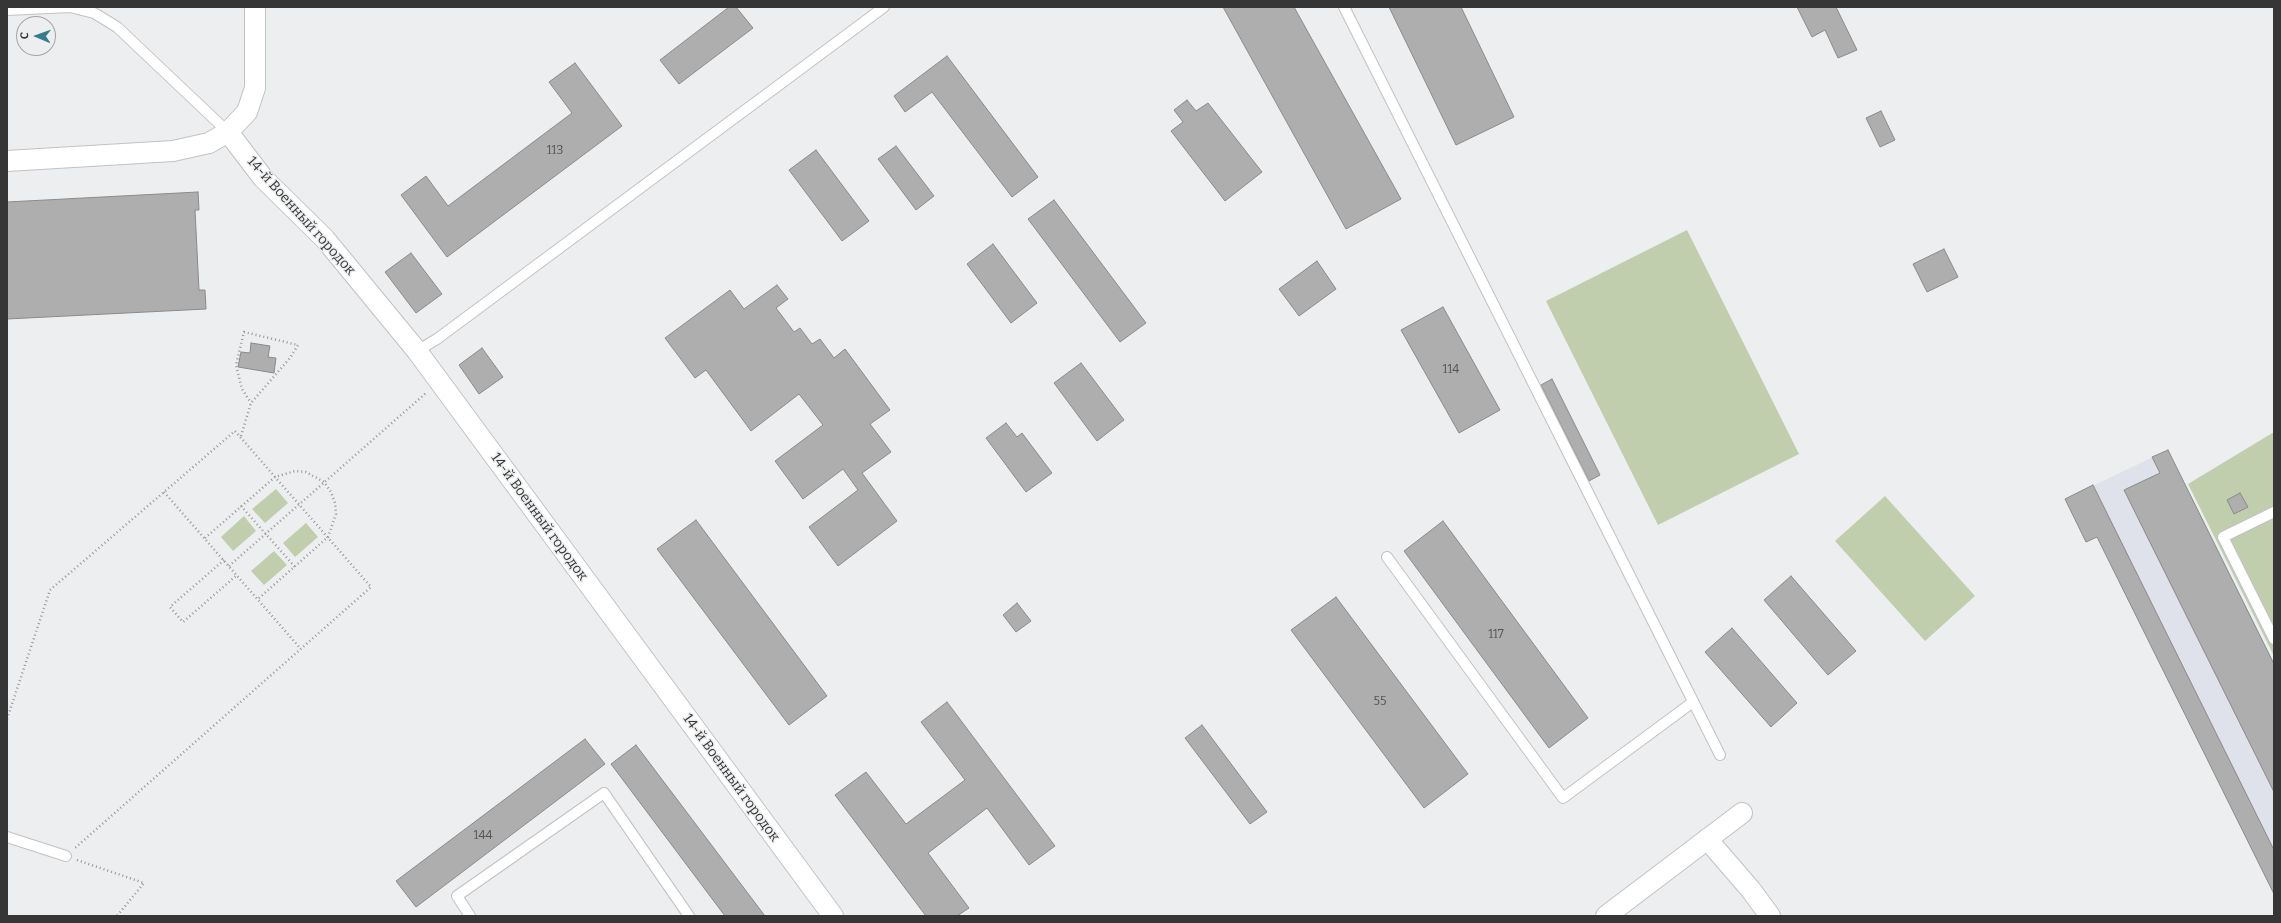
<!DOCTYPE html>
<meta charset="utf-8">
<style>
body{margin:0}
#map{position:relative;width:2281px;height:923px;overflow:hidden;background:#edeeef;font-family:Bitter,serif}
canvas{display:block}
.frame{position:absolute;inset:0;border:8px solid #363637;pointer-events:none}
.north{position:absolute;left:16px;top:16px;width:40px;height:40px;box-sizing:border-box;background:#edeeef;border:1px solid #a4a4a5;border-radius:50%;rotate:272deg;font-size:11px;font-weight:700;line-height:16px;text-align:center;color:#363637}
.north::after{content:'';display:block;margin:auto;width:14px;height:18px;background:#387b8c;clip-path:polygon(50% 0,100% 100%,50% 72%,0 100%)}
</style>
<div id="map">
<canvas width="2281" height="923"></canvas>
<div class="frame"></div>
<div class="north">С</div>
</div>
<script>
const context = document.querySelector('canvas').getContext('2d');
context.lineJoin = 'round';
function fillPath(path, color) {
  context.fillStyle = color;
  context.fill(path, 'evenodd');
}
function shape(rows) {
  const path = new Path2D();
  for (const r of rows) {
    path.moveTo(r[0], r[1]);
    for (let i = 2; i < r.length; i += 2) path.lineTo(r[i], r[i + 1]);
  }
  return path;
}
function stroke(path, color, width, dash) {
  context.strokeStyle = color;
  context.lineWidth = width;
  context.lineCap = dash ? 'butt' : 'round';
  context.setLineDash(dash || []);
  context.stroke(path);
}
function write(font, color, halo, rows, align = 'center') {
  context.font = font + ' Bitter,serif';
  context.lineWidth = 3;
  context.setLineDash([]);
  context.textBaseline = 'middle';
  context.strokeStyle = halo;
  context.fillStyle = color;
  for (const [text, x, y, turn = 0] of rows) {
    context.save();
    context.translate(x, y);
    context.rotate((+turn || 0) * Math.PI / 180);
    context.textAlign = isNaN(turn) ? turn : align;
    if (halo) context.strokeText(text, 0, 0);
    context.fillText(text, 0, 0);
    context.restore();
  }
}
const built = shape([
 [2168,450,2274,664,2274,894,2097,537,2086,542,2065,499]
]);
const green = shape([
 [1687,230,1799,454,1658,525,1546,301],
 [2274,432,2274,656,2188,484],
 [276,489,288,503,265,523,252,509],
 [1885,496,1975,596,1925,641,1835,541],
 [244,516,256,531,233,551,221,537],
 [306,523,318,537,295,557,283,543],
 [274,551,287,565,264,585,251,571]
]);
const building = shape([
 [729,7,736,7,753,28,679,84,660,60,729,7],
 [1223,7,1294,7,1401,199,1346,229,1223,7],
 [1389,7,1461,7,1514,117,1456,145,1389,7],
 [1797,7,1836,7,1857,50,1838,58,1825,30,1812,37,1797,7],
 [947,56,1038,177,1012,197,932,92,905,112,894,96,947,56],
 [575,63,622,126,447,257,401,195,426,176,448,206,572,113,549,82,575,63],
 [1187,100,1196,111,1208,103,1262,172,1225,201,1171,131,1183,122,1174,110,1187,100],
 [1881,111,1895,140,1880,147,1866,118,1881,111],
 [896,146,934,196,916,210,878,159,896,146],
 [816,150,869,221,842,241,789,170,816,150],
 [198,192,199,210,195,210,199,290,205,290,206,309,7,319,7,202,198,192],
 [1054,200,1146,323,1120,342,1028,219,1054,200],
 [993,244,1037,303,1011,323,967,264,993,244],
 [1944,249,1958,277,1927,292,1913,264,1944,249],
 [411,253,442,294,416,313,385,272,411,253],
 [1317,261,1336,289,1299,316,1279,289,1317,261],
 [777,285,788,299,776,308,794,332,800,328,812,344,820,339,834,358,845,349,890,410,870,424,891,452,862,473,897,521,838,566,809,527,858,490,843,469,803,499,775,461,823,425,799,394,751,431,706,370,695,378,665,338,730,290,744,309,777,285],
 [1443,307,1500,410,1459,433,1401,330,1443,307],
 [251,343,270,346,268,357,276,358,274,373,238,367,241,352,250,353,251,343],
 [482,348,503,377,479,394,459,365,482,348],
 [1081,363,1124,420,1097,441,1054,383,1081,363],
 [1552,379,1600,475,1589,481,1541,385,1552,379],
 [1006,423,1017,437,1022,433,1052,473,1026,492,986,438,1006,423],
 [2168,450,2274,664,2274,792,2124,490,2160,473,2152,457,2168,450],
 [2093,485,2274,850,2274,894,2097,537,2086,542,2065,499,2093,485],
 [2240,493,2248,507,2234,514,2227,500,2240,493],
 [696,520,827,696,789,725,657,549,696,520],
 [1443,521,1588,718,1549,748,1404,551,1443,521],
 [1791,576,1856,651,1828,675,1764,600,1791,576],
 [1336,597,1468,774,1424,808,1291,630,1336,597],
 [1017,603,1031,621,1016,632,1003,615,1017,603],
 [1732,628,1797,703,1771,727,1705,652,1732,628],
 [947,702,1055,846,1029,865,987,808,928,853,969,908,957,916,926,916,835,795,866,772,906,824,965,780,921,722,947,702],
 [1202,725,1267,812,1250,824,1185,738,1202,725],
 [585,739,605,764,416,907,396,881,585,739],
 [636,745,765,916,725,916,611,764,636,745]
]);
const path = shape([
 [241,436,251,403,290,358,298,345,244,332,236,365,242,389,251,403],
 [164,492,300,648],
 [241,506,295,567],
 [205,538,275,477,295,471,306,472,324,482,331,492,335,503,336,514,328,537,258,599],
 [224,560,170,607,183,622,237,575],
 [229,566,426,393],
 [7,719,50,590,235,431,371,587,75,848],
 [77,860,144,883,117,916]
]);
const lane = shape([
 [70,7,94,13,117,27,228,132],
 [1344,7,1720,755],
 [7,10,70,7],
 [417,351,437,339,884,7],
 [2274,512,2223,537,2274,639],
 [1387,557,1563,798,1693,702],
 [7,837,66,856],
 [470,916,457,896,604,793,689,916]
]);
const street = shape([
 [228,132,263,178,325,239,417,351,833,916],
 [7,161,173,151,209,143,228,132,247,112,255,88,255,7],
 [1707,839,1751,890,1770,916],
 [1606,916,1742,813]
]);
const numberNames = [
 ["113",555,151],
 ["114",1451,370],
 ["117",1496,635],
 ["55",1380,702],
 ["144",483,836]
];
const streetNames = [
 ["14-й Военный городок",301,216,48],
 ["14-й Военный городок",539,517,54],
 ["14-й Военный городок",731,778,54]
];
fillPath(built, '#dfe2ea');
fillPath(green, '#c0ceae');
fillPath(building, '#aeaeaf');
stroke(building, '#8a8a8b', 1);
stroke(lane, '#c1c2c4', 12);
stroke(street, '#c1c2c4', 22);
stroke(path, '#979798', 2.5, [1, 3]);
stroke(lane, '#fff', 10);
stroke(street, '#fff', 20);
write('12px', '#545455', null, numberNames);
write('14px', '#363637', '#edeeef', streetNames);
</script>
